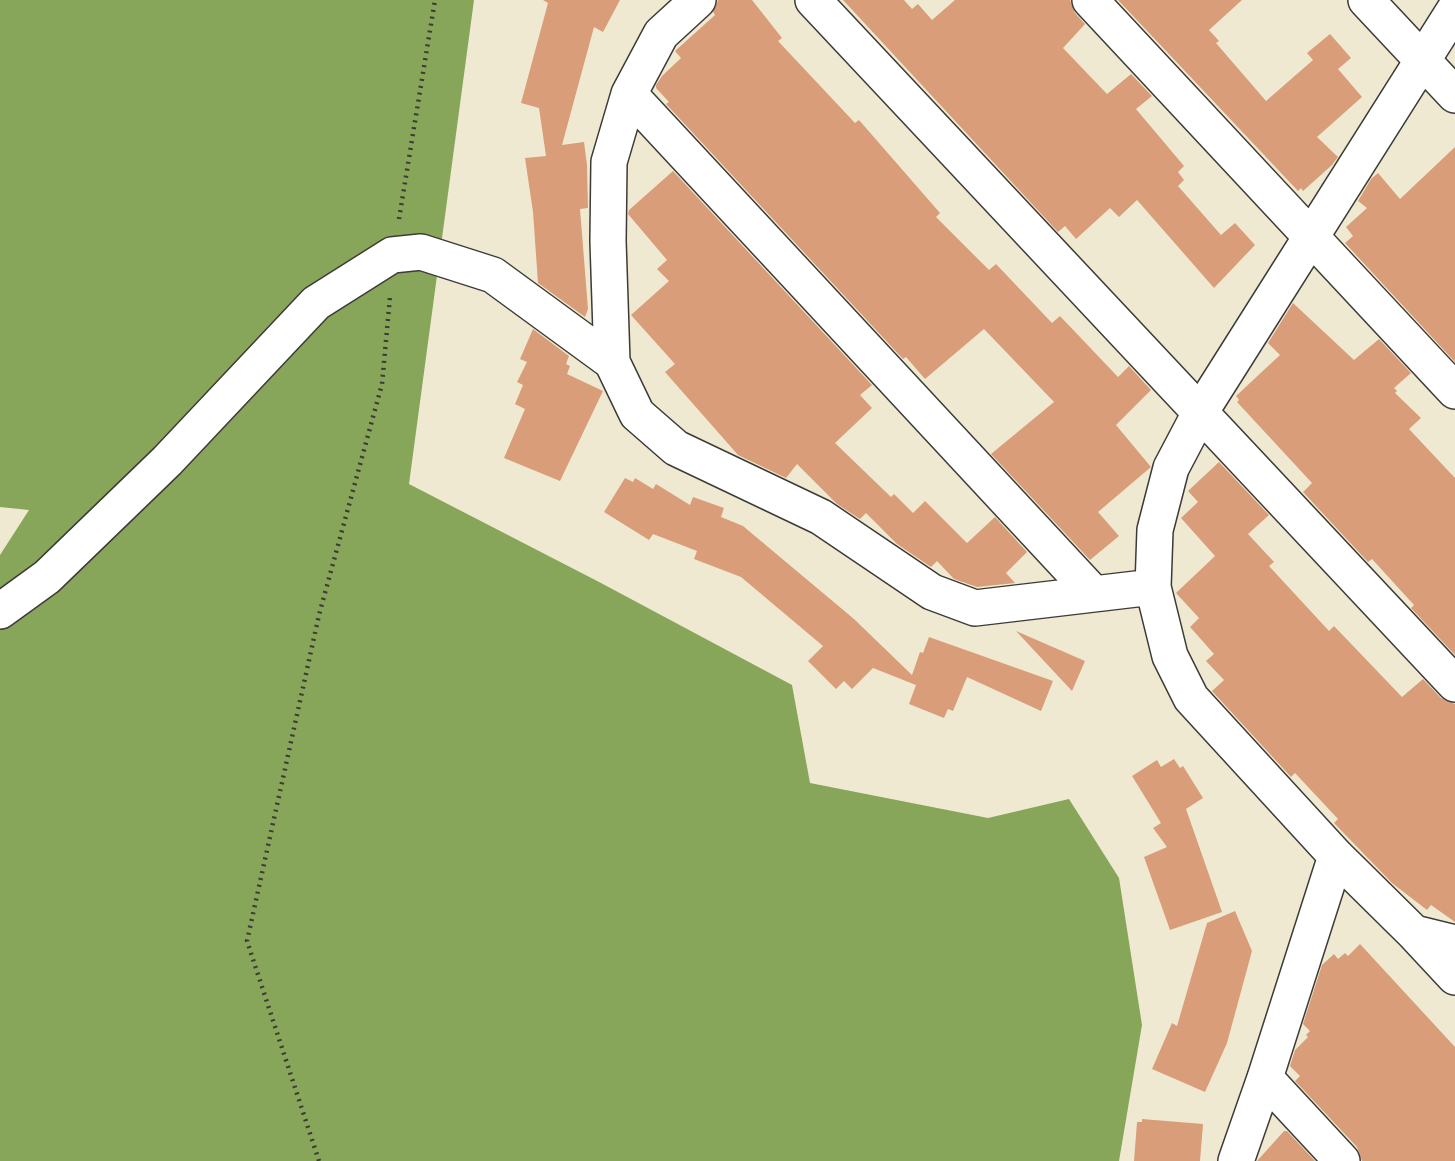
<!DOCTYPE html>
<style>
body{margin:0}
canvas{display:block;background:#efe9d1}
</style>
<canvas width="1455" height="1161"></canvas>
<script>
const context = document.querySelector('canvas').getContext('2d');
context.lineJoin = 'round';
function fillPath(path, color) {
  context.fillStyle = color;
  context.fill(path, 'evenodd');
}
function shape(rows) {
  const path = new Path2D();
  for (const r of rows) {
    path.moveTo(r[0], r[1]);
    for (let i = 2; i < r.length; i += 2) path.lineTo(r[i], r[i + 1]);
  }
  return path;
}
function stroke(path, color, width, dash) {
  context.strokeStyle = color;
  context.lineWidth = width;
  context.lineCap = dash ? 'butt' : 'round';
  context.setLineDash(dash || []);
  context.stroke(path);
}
const forest = shape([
 [0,0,474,0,409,484,601,583,792,685,810,783,988,818,1069,799,1119,878,1142,1025,1119,1161,0,1161,0,555,29,510,0,507]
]);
const building = shape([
 [543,0,620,0,603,32,594,27,562,145,584,142,587,165,588,208,580,209,588,309,585,317,538,283,533,212,525,158,546,156,539,108,521,103,548,3],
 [718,0,752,0,782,38,778,41,855,123,859,120,940,213,936,217,989,270,996,264,1052,323,1060,316,1118,377,1129,366,1151,390,1116,425,1151,467,1098,512,1119,536,1090,560,991,454,1054,402,984,329,925,379,906,357,903,359,666,104,669,102,656,88,656,85,662,76,681,58,675,51,715,15,713,12],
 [843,0,904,0,912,9,918,4,932,20,955,0,1070,0,1075,13,1085,24,1063,48,1107,94,1131,74,1152,96,1136,109,1184,166,1178,172,1184,180,1178,186,1221,235,1235,223,1255,245,1214,288,1137,200,1119,217,1110,208,1076,239,1065,226,1058,232],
 [1118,0,1242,0,1209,30,1219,41,1216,43,1266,101,1313,60,1307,53,1330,34,1351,58,1338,69,1362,97,1317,137,1338,157,1332,165,1303,191,1301,188,1298,191],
 [1455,147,1455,362,1345,243,1353,236,1346,227,1367,208,1358,201,1371,179,1378,173,1400,199],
 [673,171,872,385,860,395,872,408,835,443,891,497,894,494,913,513,925,501,967,543,995,517,1027,552,1006,573,1015,583,977,587,954,579,937,561,931,567,897,544,866,513,860,519,837,504,797,464,786,478,738,455,665,372,675,364,631,315,669,281,657,269,667,260,628,214,629,210],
 [1293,303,1354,360,1379,339,1411,373,1394,388,1397,391,1395,393,1421,418,1409,429,1455,478,1455,655,1411,608,1414,605,1372,559,1368,562,1303,492,1312,483,1237,402,1239,400,1236,396,1280,355,1268,343],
 [533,329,569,356,566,364,570,366,567,374,603,391,560,481,504,458,525,409,515,404,523,385,517,382,527,362,520,359],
 [1219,462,1269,515,1248,534,1274,562,1269,566,1329,631,1334,626,1402,697,1423,679,1441,698,1455,704,1455,922,1431,905,1427,910,1392,883,1334,823,1338,819,1295,773,1291,777,1212,691,1224,680,1206,661,1214,654,1190,627,1199,618,1176,593,1215,556,1181,518,1198,502,1188,491],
 [625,478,633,482,635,478,653,489,656,484,690,505,693,497,724,508,721,517,743,526,854,619,912,675,920,652,923,653,929,637,1053,681,1041,711,967,677,953,711,948,709,944,718,909,704,916,685,873,668,852,689,844,681,836,689,808,661,823,646,741,577,694,559,697,551,653,534,649,540,604,512],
 [1016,631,1085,661,1072,691],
 [1174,759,1180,768,1183,766,1203,798,1186,809,1222,912,1170,930,1144,857,1167,847,1153,828,1161,823,1132,776,1157,760,1161,767],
 [1235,911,1252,951,1227,1043,1205,1092,1152,1069,1172,1023,1177,1026,1207,923],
 [1360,944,1455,1047,1455,1161,1362,1161,1357,1147,1295,1081,1300,1076,1290,1066,1295,1050,1308,1037,1306,1035,1310,1031,1303,1024,1322,965,1334,954,1338,959,1345,953,1348,956],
 [1142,1119,1203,1124,1200,1161,1134,1161,1137,1122,1142,1122],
 [1284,1131,1287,1131,1315,1161,1257,1161]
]);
const path = shape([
 [399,219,435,0],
 [319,1161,247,941,319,615,382,384,390,297]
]);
const minor = shape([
 [698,0,661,34,629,94,609,162,608,241,612,362,637,414,676,448,821,517,932,592,975,608,1153,587],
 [813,0,1455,684],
 [1090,0,1455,391],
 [1366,0,1455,95],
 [1455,9,1201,411,1171,468,1155,530,1153,587,1170,656,1191,698,1336,856,1414,933,1455,943],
 [629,94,1093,593],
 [0,611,47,577,167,461,316,303,392,255,421,252,493,275,612,362],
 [1414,933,1455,977],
 [1265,1078,1342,1161],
 [1236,1161,1265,1078,1336,856]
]);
fillPath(forest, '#88a65a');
fillPath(building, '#da9d79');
stroke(minor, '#3c3b37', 38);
stroke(path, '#3c3b37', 4.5, [2, 5]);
stroke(minor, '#fff', 35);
</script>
